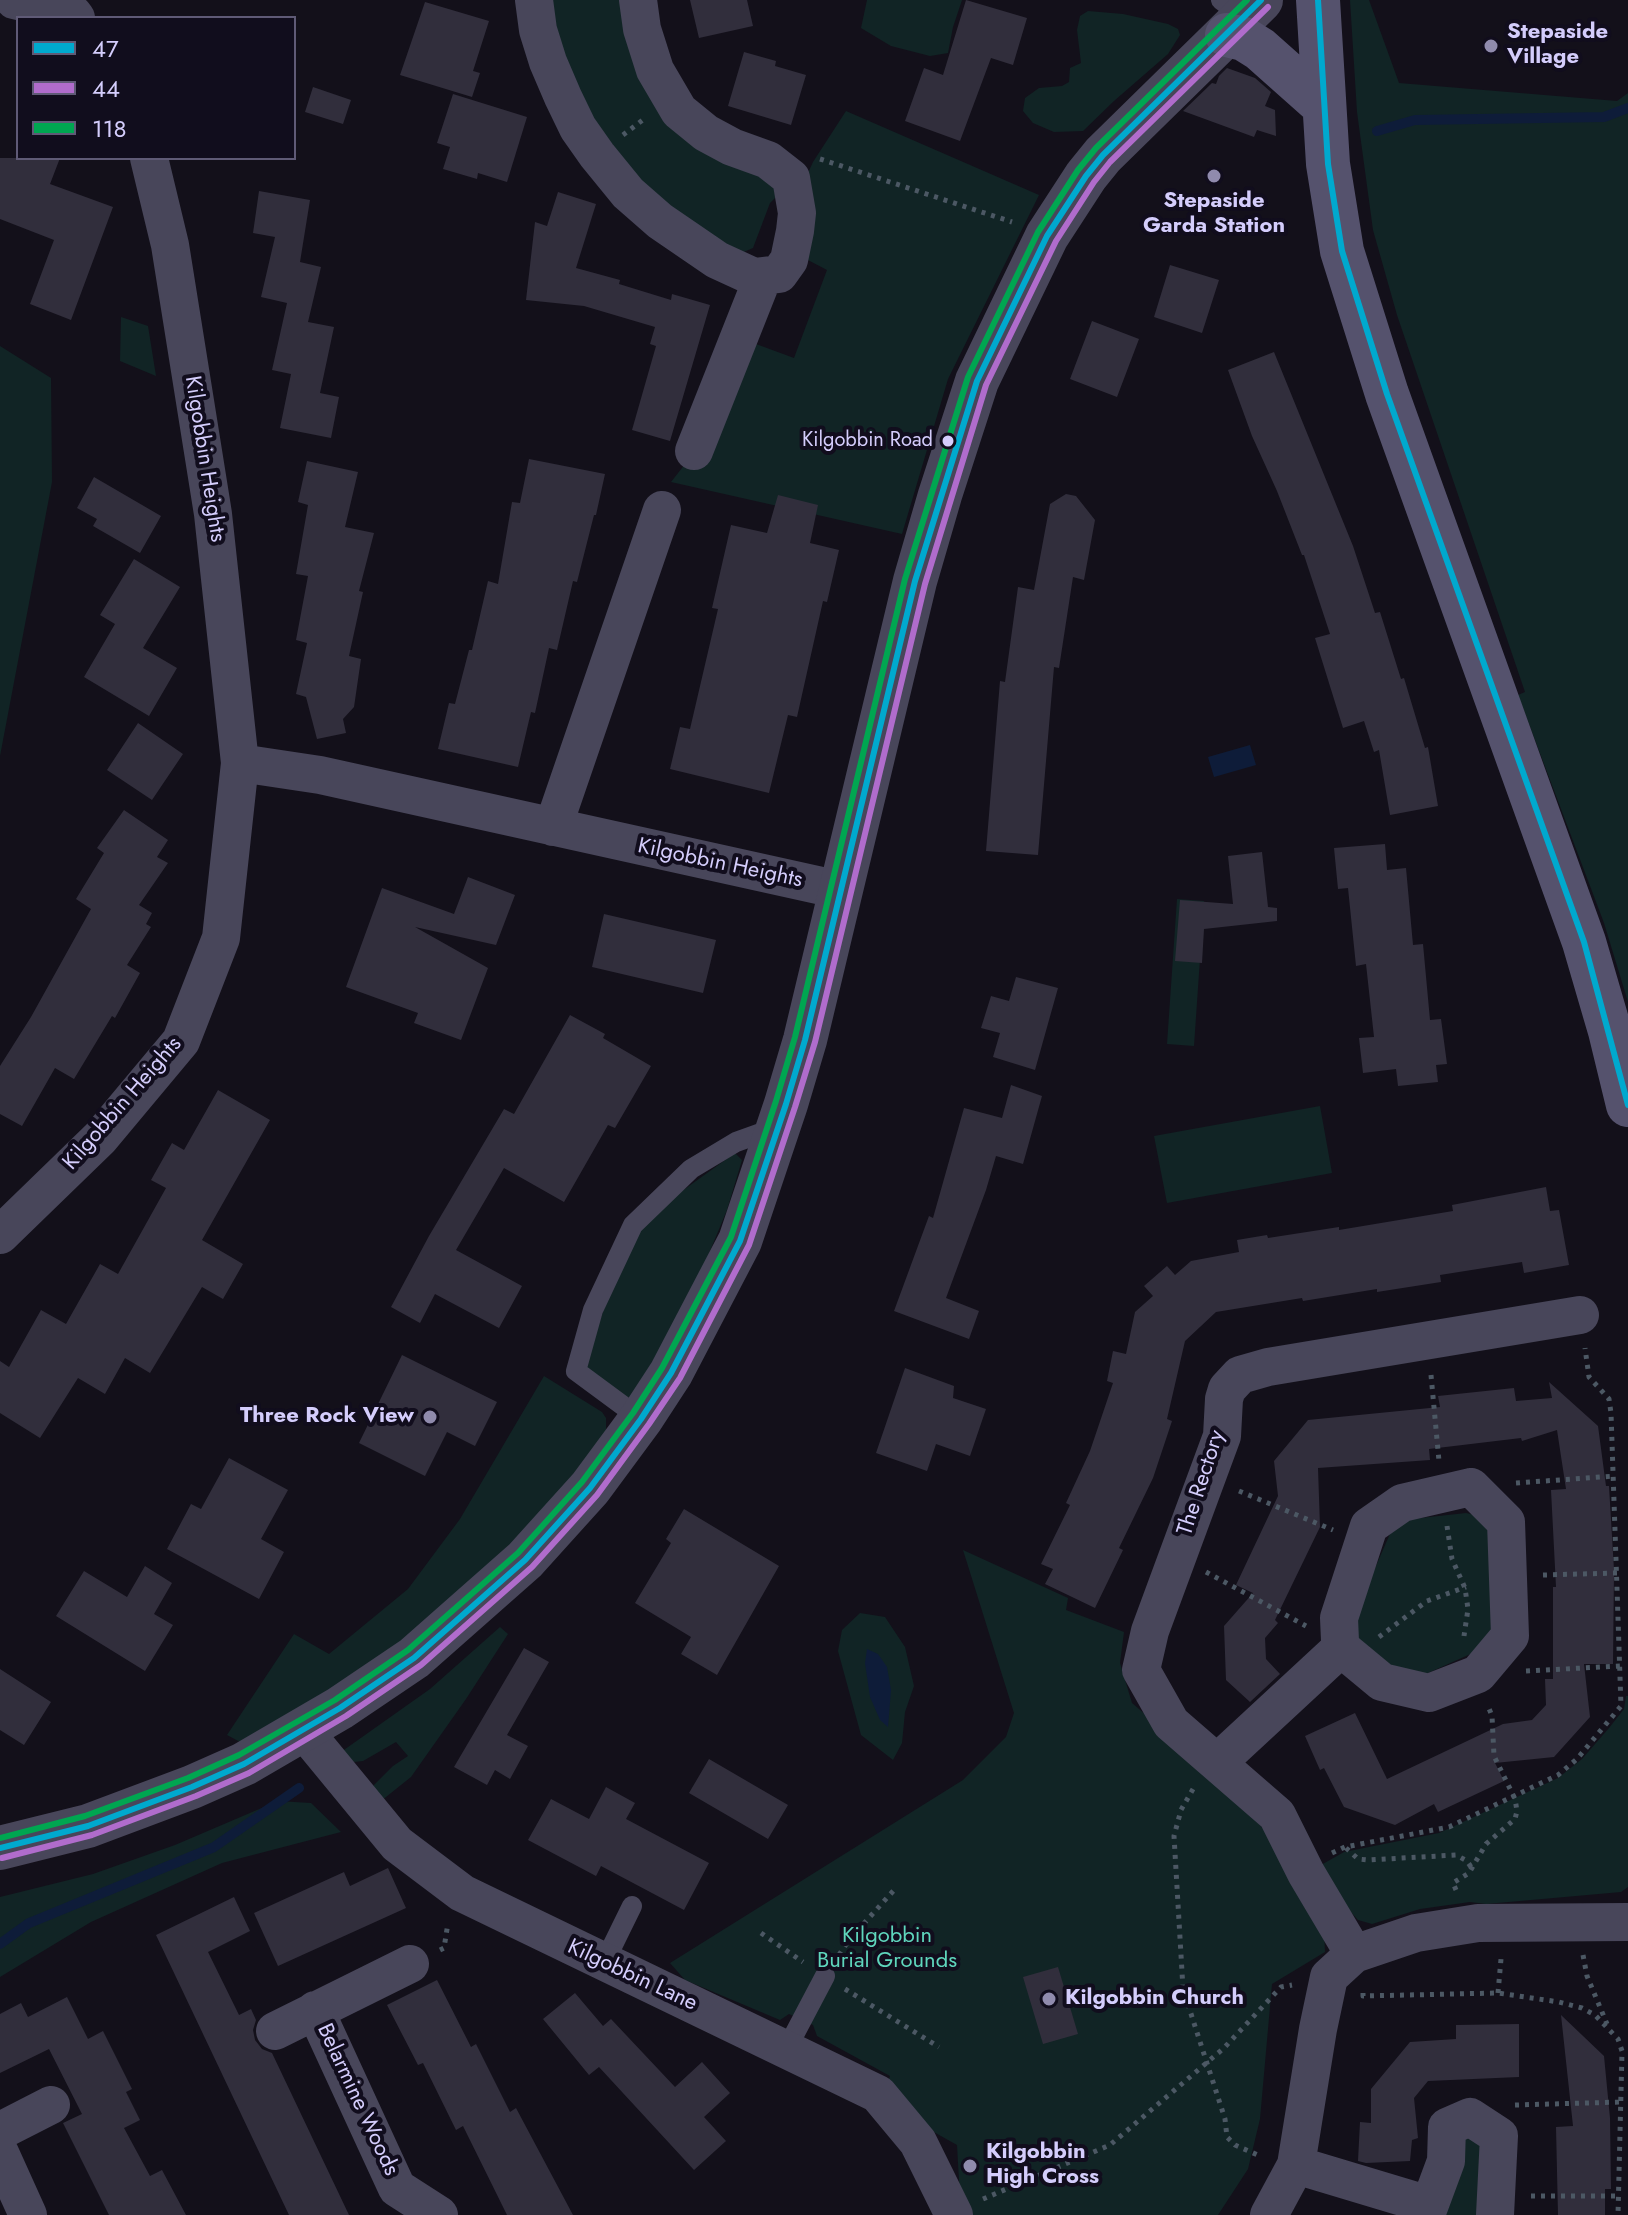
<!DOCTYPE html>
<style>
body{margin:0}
#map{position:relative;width:1628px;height:2215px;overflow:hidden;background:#13101a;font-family:Jost,sans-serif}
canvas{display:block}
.legend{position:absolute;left:16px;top:16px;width:280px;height:144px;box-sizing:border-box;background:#110d1d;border:2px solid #5f5a76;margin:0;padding:10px 14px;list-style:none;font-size:24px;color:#d4cdfc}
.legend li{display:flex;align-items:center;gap:16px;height:40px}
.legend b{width:40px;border:2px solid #5f5a76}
</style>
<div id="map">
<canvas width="1628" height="2215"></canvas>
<ul class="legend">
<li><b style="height:10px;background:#00a9ce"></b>47</li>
<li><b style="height:10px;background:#b06ccc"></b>44</li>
<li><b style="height:10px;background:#00a651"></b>118</li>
</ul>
</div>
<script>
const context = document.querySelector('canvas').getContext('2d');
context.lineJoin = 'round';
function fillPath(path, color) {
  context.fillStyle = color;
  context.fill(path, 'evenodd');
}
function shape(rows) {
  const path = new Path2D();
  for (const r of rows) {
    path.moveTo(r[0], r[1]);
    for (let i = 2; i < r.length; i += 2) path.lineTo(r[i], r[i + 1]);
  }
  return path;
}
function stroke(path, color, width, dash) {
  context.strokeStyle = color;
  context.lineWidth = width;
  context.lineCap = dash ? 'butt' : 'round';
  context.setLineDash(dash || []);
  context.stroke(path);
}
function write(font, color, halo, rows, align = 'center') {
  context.font = font + ' Jost,sans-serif';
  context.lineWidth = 8;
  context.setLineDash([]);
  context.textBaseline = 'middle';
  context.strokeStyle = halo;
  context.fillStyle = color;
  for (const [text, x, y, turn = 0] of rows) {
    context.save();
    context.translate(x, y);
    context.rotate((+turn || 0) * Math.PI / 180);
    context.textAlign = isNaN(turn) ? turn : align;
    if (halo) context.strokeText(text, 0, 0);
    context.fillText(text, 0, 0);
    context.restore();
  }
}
const green = shape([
 [545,0,626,0,635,48,760,172,779,194,770,203,753,248,739,254,652,195,585,116],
 [867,0,962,0,953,27,948,53,930,56,891,46,861,28],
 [1350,0,1369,0,1399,83,1617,101,1628,93,1628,1002,1604,923,1518,695,1525,692,1397,315,1373,230,1357,112],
 [1088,11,1123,14,1168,24,1178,29,1180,35,1168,54,1114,101,1083,131,1054,132,1033,123,1023,111,1025,98,1039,88,1062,86,1069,82,1070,68,1081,63,1077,30,1080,16],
 [846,111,1039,195,948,379,902,534,671,482,707,436,756,344,794,358,827,270,806,259,803,184,813,162],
 [121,317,148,326,156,376,120,361],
 [0,346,51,378,52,482,0,756],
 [1177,899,1204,901,1194,1046,1167,1044],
 [1320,1106,1332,1173,1167,1203,1154,1136],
 [735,1153,742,1160,727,1210,695,1287,632,1398,621,1397,590,1377,585,1363,620,1263,642,1228,664,1204],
 [544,1376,602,1412,606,1418,606,1430,602,1444,485,1575,349,1683,242,1743,227,1735,294,1634,329,1654,408,1589,460,1519],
 [1466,1513,1484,1517,1491,1531,1493,1636,1484,1648,1410,1681,1354,1639,1361,1600,1393,1527,1402,1520],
 [963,1550,1068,1598,1066,1610,1124,1632,1120,1663,1132,1703,1218,1777,1290,1859,1324,1929,1325,1952,1272,1984,1260,2119,1248,2169,1218,2215,969,2215,960,2198,957,2145,932,2131,887,2085,890,2076,817,2036,813,2025,789,2014,780,2020,685,1980,670,1963,963,1780,1006,1737,1014,1713],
 [860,1613,885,1617,905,1647,914,1686,905,1712,902,1743,893,1760,861,1735,838,1651,842,1630],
 [500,1627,508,1634,466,1699,411,1777,371,1809,364,1795,393,1766,408,1756,396,1742,363,1761,354,1762,341,1752,430,1689],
 [1626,1696,1628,1696,1628,1887,1621,1892,1486,1904,1470,1902,1420,1909,1372,1924,1358,1920,1348,1909,1321,1865,1344,1852,1439,1833,1558,1778,1582,1759,1609,1728,1624,1709],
 [278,1801,311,1803,341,1832,222,1863,91,1922,0,1977,0,1897,93,1874,175,1845],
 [1463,2136,1482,2136,1480,2215,1442,2215]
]);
const water = shape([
 [1250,745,1256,765,1214,777,1208,757],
 [867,1649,878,1654,887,1667,891,1690,888,1727,880,1720,870,1697,865,1663]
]);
const stream = shape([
 [1377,131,1415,120,1604,117,1628,108],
 [0,1944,29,1923,214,1847,299,1788]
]);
const building = shape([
 [690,0,747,0,753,26,699,38],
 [966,0,1027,18,1013,65,991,58,960,141,905,121,924,68,943,75],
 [425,2,489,21,473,71,480,73,472,97,400,75],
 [744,52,776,61,775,66,806,75,791,125,728,106],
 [1227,68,1255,78,1271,92,1265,106,1275,110,1276,136,1257,130,1254,137,1183,111,1212,83,1216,84,1219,76],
 [313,87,351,100,343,124,305,112],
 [453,94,527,117,507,182,478,173,477,179,443,169,450,147,437,143],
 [0,158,60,158,50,184,113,207,71,320,30,304,54,240,0,219],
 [259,191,310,200,300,262,321,267,308,322,334,327,320,393,339,397,331,438,280,428,291,374,272,370,287,303,261,297,275,237,253,233],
 [558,192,596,204,576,268,620,280,619,284,671,300,672,294,710,305,670,441,632,430,656,346,650,344,655,327,584,306,526,300,535,222,547,226],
 [1170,265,1219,280,1202,333,1154,317],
 [1092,321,1139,339,1117,397,1070,379],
 [1274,352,1353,546,1375,613,1380,612,1401,679,1404,678,1425,748,1428,747,1438,806,1390,815,1379,750,1374,752,1364,721,1343,728,1315,638,1330,634,1304,555,1302,555,1277,491,1252,436,1228,370],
 [529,459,605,474,596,515,594,515,577,582,573,581,557,650,549,648,535,713,531,712,518,767,438,749,449,703,455,704,469,650,472,650,488,581,498,584,512,502,520,503],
 [307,461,358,472,345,527,374,533,359,591,363,592,349,656,361,659,354,707,343,719,346,733,317,739,306,697,296,694,307,643,296,640,308,576,296,574,308,505,298,502],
 [94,477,161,516,140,553,93,526,97,519,77,508],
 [1066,494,1076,496,1095,520,1084,580,1073,577,1059,668,1054,667,1038,855,986,851,1000,681,1005,682,1018,587,1034,590,1050,504],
 [778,495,818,505,810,543,839,550,827,602,823,601,797,717,788,715,769,793,670,769,680,727,690,729,718,609,712,608,731,525,767,533],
 [134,559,180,587,143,648,177,668,149,716,84,677,115,624,100,615],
 [138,723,183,754,152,800,107,770],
 [124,810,168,840,157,857,168,863,139,905,152,913,146,924,151,927,127,965,140,973,115,1018,112,1016,74,1079,55,1068,22,1126,0,1114,0,1066,31,1017,91,909,76,899,104,853,97,848],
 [1385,844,1387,870,1406,868,1413,945,1423,944,1430,1020,1441,1019,1447,1064,1436,1065,1438,1082,1398,1086,1396,1069,1363,1073,1359,1038,1374,1037,1366,964,1356,966,1348,888,1338,889,1334,848],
 [1262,852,1268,907,1277,908,1277,921,1204,929,1202,963,1175,961,1180,900,1233,904,1228,856],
 [468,877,515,895,496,945,415,927,488,968,461,1040,414,1023,418,1013,346,987,382,888,454,914],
 [604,914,716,940,703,993,592,967],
 [1016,977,1058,988,1035,1070,993,1057,1000,1033,981,1028,991,996,1009,1001],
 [570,1015,605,1034,603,1038,651,1066,615,1128,608,1125,564,1202,504,1168,456,1250,522,1286,499,1328,435,1294,420,1323,391,1307,429,1236,504,1109,514,1114],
 [1011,1085,1042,1096,1023,1164,996,1156,986,1190,946,1298,979,1311,969,1339,894,1311,929,1216,933,1218,964,1108,1002,1118],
 [218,1090,270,1120,202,1240,243,1264,223,1299,202,1287,150,1373,125,1358,105,1394,78,1378,40,1438,0,1413,0,1361,9,1367,41,1310,66,1324,100,1264,118,1274,166,1188,151,1180,172,1143,184,1150],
 [1546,1187,1550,1211,1559,1210,1569,1265,1524,1273,1522,1262,1440,1275,1441,1282,1377,1292,1377,1289,1303,1301,1302,1298,1216,1312,1185,1341,1167,1419,1172,1421,1153,1478,1119,1548,1123,1550,1095,1608,1045,1584,1053,1569,1041,1564,1070,1505,1066,1503,1090,1451,1113,1383,1107,1381,1113,1351,1126,1354,1135,1312,1153,1296,1144,1286,1167,1266,1175,1275,1191,1261,1239,1252,1237,1240,1267,1235,1268,1238,1339,1227,1339,1230,1453,1211,1452,1205],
 [402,1355,497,1402,475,1446,447,1432,425,1476,359,1443],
 [905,1368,954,1386,953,1398,986,1409,970,1456,936,1444,927,1471,876,1453],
 [1549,1382,1598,1426,1606,1486,1609,1486,1614,1570,1613,1664,1584,1664,1590,1717,1554,1757,1495,1763,1504,1781,1438,1812,1434,1804,1395,1825,1344,1807,1324,1768,1320,1770,1305,1736,1355,1713,1387,1779,1503,1724,1532,1720,1546,1705,1545,1679,1553,1679,1553,1587,1556,1587,1551,1490,1566,1489,1557,1430,1522,1441,1521,1438,1429,1449,1430,1460,1318,1468,1320,1527,1275,1620,1278,1623,1265,1638,1266,1659,1280,1674,1250,1702,1226,1680,1224,1626,1253,1593,1236,1585,1278,1496,1274,1461,1308,1420,1440,1407,1438,1396,1514,1388,1516,1401,1552,1398],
 [229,1458,288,1490,261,1539,284,1552,259,1599,167,1549,191,1504,201,1509],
 [684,1509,779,1566,717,1675,681,1654,691,1637,635,1603,671,1543,666,1539],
 [145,1566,172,1583,154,1614,173,1625,145,1671,56,1616,84,1571,127,1597],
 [524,1648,549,1662,507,1735,528,1746,510,1779,495,1770,487,1785,454,1767],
 [0,1669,51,1702,24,1745,0,1730],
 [709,1759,788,1805,768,1839,689,1793],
 [606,1787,635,1803,626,1819,709,1863,684,1910,601,1866,596,1876,528,1840,551,1799,589,1819],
 [388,1868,406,1908,278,1966,254,1913,344,1872,350,1886],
 [234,1897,250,1931,208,1952,239,2015,251,2009,256,2020,253,2030,255,2040,262,2049,272,2053,349,2215,289,2215,156,1935],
 [1058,1967,1078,2034,1043,2044,1023,1977],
 [437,1980,471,2047,476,2044,510,2112,516,2108,573,2215,507,2215,463,2126,456,2130,423,2063,418,2065,387,2005],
 [575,1993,603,2026,611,2019,675,2087,702,2062,730,2093,704,2117,726,2141,694,2170,599,2067,589,2075,543,2019],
 [67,1997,88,2039,103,2031,132,2089,126,2092,140,2120,124,2128,150,2176,162,2170,186,2215,109,2215,63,2123,82,2114,49,2049,0,2073,0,2014,21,2003,28,2017],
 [1561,2015,1604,2056,1610,2118,1611,2189,1605,2189,1605,2215,1558,2215,1556,2127,1573,2126],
 [1519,2024,1519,2077,1428,2081,1414,2098,1418,2138,1412,2140,1410,2161,1366,2163,1358,2161,1360,2122,1371,2123,1371,2089,1410,2042,1456,2039,1456,2025]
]);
const path = shape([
 [623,135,644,119],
 [820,159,1012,222],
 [1431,1375,1439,1461],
 [1516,1483,1615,1476],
 [1239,1491,1333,1530],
 [1447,1526,1452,1559,1465,1588,1468,1609,1464,1636],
 [1206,1572,1306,1626],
 [1543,1575,1617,1573],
 [1379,1637,1427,1601,1466,1587],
 [1526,1671,1620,1666],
 [1193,1789,1181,1810,1174,1836,1183,1989,1225,2119,1227,2137,1235,2145,1260,2156],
 [1346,1848,1358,1859,1368,1860,1456,1855,1467,1861,1471,1867],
 [1332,1853,1345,1847,1449,1827,1558,1775,1577,1759,1621,1706,1611,1413,1609,1399,1589,1377,1585,1348],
 [1456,1890,1453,1883,1469,1873,1486,1844,1515,1819,1517,1811,1515,1799,1494,1756,1492,1716,1488,1706],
 [761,1933,803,1962],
 [440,1950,444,1948,448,1923],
 [839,1955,849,1940,895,1889],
 [1583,1955,1587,1976,1607,2024],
 [845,1989,939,2047],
 [1363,1993,1363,1996,1498,1993,1559,2002,1582,2008,1595,2015,1618,2039,1622,2051,1618,2215],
 [1498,1993,1501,1959],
 [1515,2105,1622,2102],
 [1531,2196,1618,2196],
 [983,2199,1110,2145,1224,2048,1281,1987,1292,1985]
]);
const service = shape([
 [1221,0,1245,18],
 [641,1419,576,1371,593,1310,633,1225,691,1169,736,1142,775,1128],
 [604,1963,632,1906],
 [786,2050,825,1976]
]);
const minor = shape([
 [14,0,73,14,76,18],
 [534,0,538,30,548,62,563,97,578,128,597,155,628,193,660,221,717,260,754,277,779,274,789,260,795,231,797,213,791,178,768,160,732,147,706,133,679,111,655,70,642,29,638,0],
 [694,451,763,277],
 [240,763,320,775,840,890],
 [553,827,662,510],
 [0,1235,100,1138,181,1041,221,938,240,763,213,514,170,245,149,158],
 [1471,1487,1506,1522,1510,1636,1478,1674,1429,1693,1382,1682,1341,1648,1340,1641,1339,1618,1369,1526,1402,1503,1471,1487],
 [304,1731,397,1844,462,1893,878,2094,918,2142,954,2215],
 [1218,1762,1341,1648],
 [1354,1954,1416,1933,1478,1923,1628,1922],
 [315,2010,397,2188,439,2215],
 [275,2031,410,1964],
 [0,2131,51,2105],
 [0,2153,28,2215],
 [1296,2165,1429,2205],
 [1269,2215,1296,2165,1318,2029,1329,1977,1354,1954,1306,1873,1277,1815,1171,1723,1141,1670,1150,1631,1222,1436,1224,1399,1227,1389,1240,1375,1268,1367,1580,1315],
 [1426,2215,1446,2161,1447,2127,1470,2117,1499,2136,1495,2215]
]);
const tertiary = shape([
 [0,1848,88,1826,192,1787,244,1764,340,1708,414,1658,525,1560,590,1488,641,1419,671,1373,740,1241,786,1104,805,1040,915,581,940,495,977,381,1047,236,1086,176,1103,155,1261,0]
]);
const secondary = shape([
 [1318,0,1328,164,1342,251,1387,394,1584,942,1610,1031,1628,1105],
 [1227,35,1244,39,1260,49,1323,105]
]);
const bus1 = shape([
 [1318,0,1328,164,1342,251,1387,394,1584,942,1628,1105],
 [0,1848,88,1826,192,1787,244,1764,340,1708,414,1658,525,1560,590,1488,641,1419,671,1373,740,1241,786,1104,805,1040,915,581,977,381,1047,236,1086,176,1103,155,1261,0]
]);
const bus2 = shape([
 [2,1858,92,1835,196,1796,249,1773,346,1716,421,1665,532,1567,597,1495,649,1424,680,1378,749,1245,795,1107,815,1042,925,584,986,385,1056,241,1094,182,1110,162,1268,7]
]);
const bus3 = shape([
 [0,1838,85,1816,188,1778,239,1755,335,1700,408,1650,518,1553,582,1482,633,1413,662,1368,731,1237,776,1101,795,1037,905,579,968,377,1038,232,1078,170,1096,148,1247,0]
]);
const markers = [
 [1491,46,8,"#908bad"],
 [1214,176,8,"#908bad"],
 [948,441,7,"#d4cdfc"],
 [430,1417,8,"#908bad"],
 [1049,1999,8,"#908bad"],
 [970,2166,8,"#908bad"]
];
const busNames = [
 ["Kilgobbin Road",933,441]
];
const poiNames = [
 ["Stepaside",1507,33],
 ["Village",1507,58],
 ["Stepaside",1214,202,"center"],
 ["Garda Station",1214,227,"center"],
 ["Three Rock View",414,1417,"right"],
 ["Kilgobbin Church",1065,1999],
 ["Kilgobbin",986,2153],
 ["High Cross",986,2178]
];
const streetNames = [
 ["Kilgobbin Heights",204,459,81],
 ["Kilgobbin Heights",720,864,12],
 ["Kilgobbin Heights",123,1104,-49],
 ["The Rectory",1202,1483,-72],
 ["Kilgobbin Lane",632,1976,25],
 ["Belarmine Woods",357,2100,65]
];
const parkNames = [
 ["Kilgobbin",887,1937],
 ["Burial Grounds",887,1962]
];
fillPath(green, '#112425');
fillPath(water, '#0e1c39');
stroke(stream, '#0e1c39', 10);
fillPath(building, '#312e3c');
stroke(path, '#4c5864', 5, [4, 6]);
stroke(service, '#48465a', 20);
stroke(minor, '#48465a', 38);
stroke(tertiary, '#48465a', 44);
stroke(secondary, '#55526d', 44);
stroke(bus1, '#00a9ce', 6);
stroke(bus2, '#b06ccc', 6);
stroke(bus3, '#00a651', 6);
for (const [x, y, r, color] of markers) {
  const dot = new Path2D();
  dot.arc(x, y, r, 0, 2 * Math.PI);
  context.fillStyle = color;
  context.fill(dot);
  stroke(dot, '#110d1d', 3);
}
write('20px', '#d4cdfc', '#110d1d', busNames, 'right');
write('bold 22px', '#d4cdfc', '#110d1d', poiNames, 'left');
write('22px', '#d4cdfc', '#110d1d', streetNames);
write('22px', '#5fd6bd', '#110d1d', parkNames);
</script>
